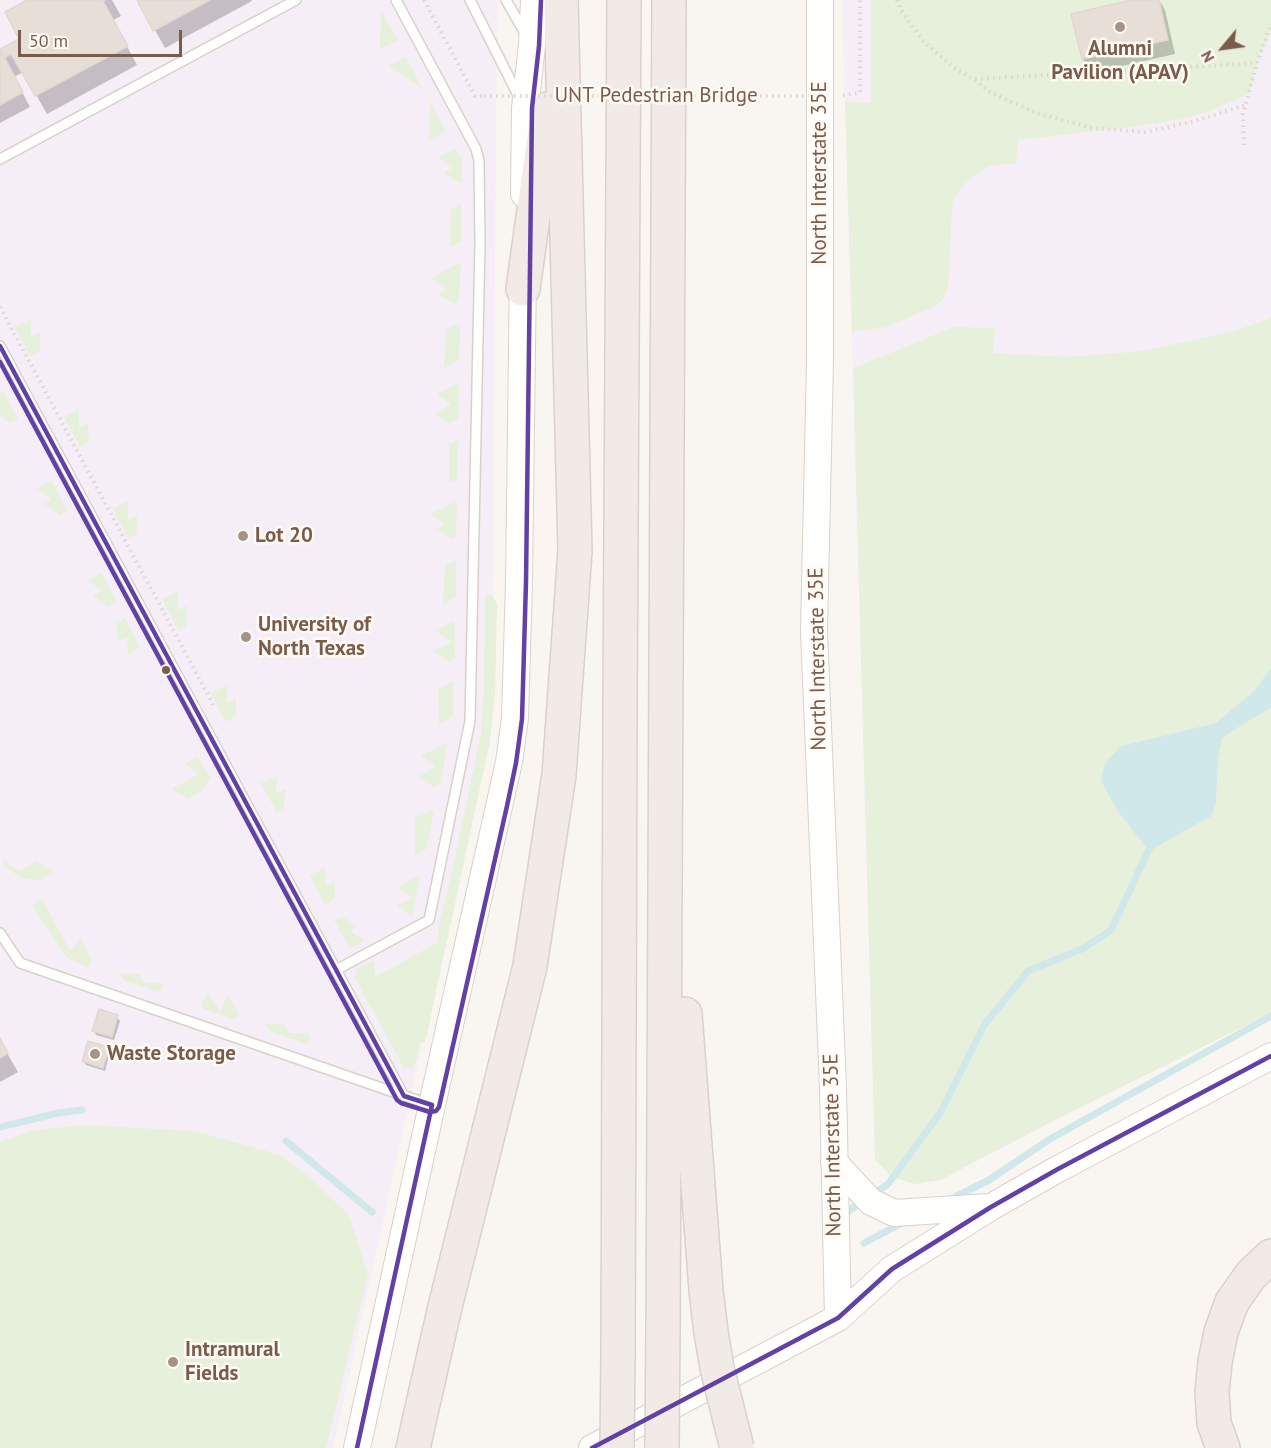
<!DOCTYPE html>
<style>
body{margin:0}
#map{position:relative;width:1271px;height:1448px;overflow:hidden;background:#f9f5f0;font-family:"PT Sans",sans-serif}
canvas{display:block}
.north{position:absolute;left:1193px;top:18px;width:60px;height:60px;-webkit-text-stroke:4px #fffaf3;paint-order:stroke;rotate:241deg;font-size:16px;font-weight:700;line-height:24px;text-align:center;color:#7a5c4d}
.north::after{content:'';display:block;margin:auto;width:21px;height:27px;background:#7a5c4d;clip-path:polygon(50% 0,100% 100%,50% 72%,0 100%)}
.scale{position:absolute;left:18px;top:30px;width:164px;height:27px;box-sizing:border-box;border:3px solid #7a5c4d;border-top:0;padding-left:8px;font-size:18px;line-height:21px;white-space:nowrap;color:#7a5c4d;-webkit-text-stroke:4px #fffaf3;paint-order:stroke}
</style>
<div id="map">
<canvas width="1271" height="1448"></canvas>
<div class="north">N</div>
<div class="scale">50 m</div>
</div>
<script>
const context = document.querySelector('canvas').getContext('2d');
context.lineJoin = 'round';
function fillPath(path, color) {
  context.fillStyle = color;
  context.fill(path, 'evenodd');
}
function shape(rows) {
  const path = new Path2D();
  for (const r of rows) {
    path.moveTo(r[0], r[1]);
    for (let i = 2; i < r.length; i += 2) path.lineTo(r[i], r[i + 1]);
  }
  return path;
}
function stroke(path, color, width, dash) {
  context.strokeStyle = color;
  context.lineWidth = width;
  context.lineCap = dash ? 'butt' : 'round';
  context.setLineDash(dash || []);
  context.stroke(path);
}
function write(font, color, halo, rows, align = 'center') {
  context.font = font + ' "PT Sans",sans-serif';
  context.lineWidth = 5;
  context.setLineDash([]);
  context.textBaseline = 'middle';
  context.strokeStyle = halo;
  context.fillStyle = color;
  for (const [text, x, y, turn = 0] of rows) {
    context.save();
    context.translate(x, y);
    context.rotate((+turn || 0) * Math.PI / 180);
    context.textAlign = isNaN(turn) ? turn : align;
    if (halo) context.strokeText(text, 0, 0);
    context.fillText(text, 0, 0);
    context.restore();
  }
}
const education = shape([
 [0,0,498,0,496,104,492,726,333,1448,0,1448],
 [842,0,1271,0,1271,1013,1057,1119,940,1180,915,1184,892,1177,875,1160]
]);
const green = shape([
 [871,0,1271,0,1271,30,1257,63,1249,94,1210,111,1182,119,1139,126,1018,140,1016,164,1000,164,987,167,970,178,954,198,952,208,948,289,943,299,933,307,886,327,852,332,845,102,871,103],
 [381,10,398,40,380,49],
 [406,57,422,88,388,66],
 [430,101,446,131,429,140],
 [455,149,462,160,462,182,459,183,444,173,452,168,438,157],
 [461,204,461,241,450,247,451,210],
 [461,262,459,301,454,304,438,294,447,289,431,278],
 [1271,318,1271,668,1255,690,1216,723,1121,746,1216,804,1218,760,1222,738,1245,723,1271,708,1271,1013,1057,1119,940,1180,915,1184,892,1177,875,1160,853,368,954,327,995,328,993,353,1068,357,1143,351,1235,331],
 [31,319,31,337,40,332,40,351,30,356,15,327],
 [455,324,460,328,459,360,444,368,446,330],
 [459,383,458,419,449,423,434,414,451,404,437,394],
 [2,390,18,418,10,423,0,416,0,410,3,408,0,406,0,392],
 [79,409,79,428,88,423,89,442,80,447,64,417],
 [458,440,457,479,449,483,449,444],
 [51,481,67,510,60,515,44,504,52,499,37,489],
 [128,501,128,519,137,515,137,534,128,538,113,509],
 [457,501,456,537,453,539,437,529,445,524,430,514],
 [456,560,456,597,443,604,445,565],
 [101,573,117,601,108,606,93,596,102,591,88,580],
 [178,591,178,610,187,606,186,626,178,630,162,599],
 [485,595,492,595,497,604,495,695,490,741,425,1043,420,1042,415,1065,413,1068,404,1068,355,978,355,973,357,968,374,960,375,977,437,943,439,925,451,877,481,732,484,685],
 [125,618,140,647,128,655,127,637,118,642,116,623],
 [452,622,455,623,455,658,449,662,433,651,451,642,436,631],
 [453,681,453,716,439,724,438,689],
 [227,685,227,703,236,698,236,716,226,722,211,693],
 [448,742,440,784,434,787,418,777,436,766,421,756],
 [198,757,210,777,205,787,200,792,188,799,172,789,199,774,185,764],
 [277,776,276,794,285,789,284,808,277,813,261,783],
 [431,810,434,812,426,849,415,856,415,818],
 [3,860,19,871,37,861,53,872,40,880,21,878,4,865],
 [325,868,326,886,335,881,335,899,325,905,310,875],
 [420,874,412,916,397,906,412,897,397,888],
 [42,899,70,951,81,938,92,961,90,966,87,967,81,965,72,961,65,955,32,906],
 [342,916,357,927,350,931,364,941,350,949,334,920],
 [120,973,139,974,144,983,163,983,163,988,158,992,128,982,124,980],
 [208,992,220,1012,228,995,238,1013,237,1017,233,1019,204,1009,202,1006,202,1001],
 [265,1024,284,1024,289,1033,308,1033,310,1039,308,1043,305,1044,270,1031],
 [84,1125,195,1131,280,1155,305,1173,349,1215,368,1275,326,1448,0,1448,0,1142,35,1130]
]);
const water = shape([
 [1271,668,1271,708,1245,723,1222,738,1218,760,1216,804,1211,816,1149,851,1119,813,1101,781,1105,763,1121,746,1216,723,1255,690]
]);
const shadow = shape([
 [30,0,112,0,121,16,113,20,137,65,47,114,23,72,14,77,30,107,0,123,0,51,21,40],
 [138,0,251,0,252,1,165,48],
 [1138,0,1159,0,1165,10,1175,54,1091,73,1083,59,1073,15],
 [117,1017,120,1021,114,1040,96,1035,94,1031],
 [0,1041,18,1072,0,1082],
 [108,1048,110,1052,105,1071,86,1065,83,1061]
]);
const stream = shape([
 [0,1127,58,1113,82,1110],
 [286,1141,372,1212],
 [949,1200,989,1180,1050,1139,1271,1016],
 [847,1212,888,1184,940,1113,984,1025,1028,971,1084,948,1111,930,1151,845],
 [864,1243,904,1222]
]);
const building = shape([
 [27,0,105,0,103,1,128,46,35,96,11,54,4,58,0,49,19,39,5,12,27,0],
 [137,0,210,0,153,31,137,0],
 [1131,0,1159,0,1168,40,1082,59,1071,14,1131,0],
 [0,49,23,92,0,105,0,49],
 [99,1009,118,1015,112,1037,92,1031,99,1009],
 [0,1038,8,1053,0,1058,0,1038],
 [88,1041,109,1047,103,1068,82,1061,88,1041]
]);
const path = shape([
 [424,0,475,96,484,96],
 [897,0,901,10,923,41,953,67,975,80,990,92,1036,113,1093,128,1145,132,1195,121,1246,105],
 [975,79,1257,63],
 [843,95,860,93,860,0],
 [1244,145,1243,114,1257,63,1271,24],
 [0,307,215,708]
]);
const lane = shape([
 [470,0,519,97],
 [506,0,526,35],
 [0,159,296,0],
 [0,346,404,1096],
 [0,933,20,963,431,1105],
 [336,970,429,920,470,721,480,243,479,161,476,149,396,0]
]);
const secondary = shape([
 [820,0,820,361,814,631,833,1087,838,1318],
 [524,194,525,108,532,45,534,0],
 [834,1162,871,1202,894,1213,988,1207],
 [357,1448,432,1105,509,762,515,718,519,582,523,270],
 [592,1448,838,1318,892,1269,991,1207,1058,1169,1271,1056]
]);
const highway = shape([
 [523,289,548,109],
 [685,1014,706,1290],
 [663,1329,669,0],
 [618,1353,620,704,624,0],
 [413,1448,444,1311,530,966,559,775,575,551,561,0],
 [1223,1448,1214,1423,1212,1392,1215,1362,1221,1332,1232,1302,1251,1275,1271,1256]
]);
const pathBridge = shape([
 [484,96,828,96]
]);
const highwayBridge = shape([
 [706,1290,711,1332,717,1368,737,1448],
 [617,1448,618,1353],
 [662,1448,663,1329]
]);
const bus1 = shape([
 [0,346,404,1096,432,1105,357,1448],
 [592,1448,838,1318,892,1269,991,1207,1058,1169,1271,1056]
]);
const bus2 = shape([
 [0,362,397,1100,401,1103,430,1112,436,1111,439,1107,507,806,516,763,522,719,526,582,532,108,539,46,541,0]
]);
const markers = [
 [1120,27,6,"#a69286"],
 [243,536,6,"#a69286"],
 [246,637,6,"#a69286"],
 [166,670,5,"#7a5c4d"],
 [95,1054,6,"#a69286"],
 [173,1362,6,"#a69286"]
];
const poiNames = [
 ["Alumni",1120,49,"center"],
 ["Pavilion (APAV)",1120,73,"center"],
 ["Lot 20",255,536],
 ["University of",258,625],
 ["North Texas",258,649],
 ["Waste Storage",107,1054],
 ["Intramural",185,1350],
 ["Fields",185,1374]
];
const streetNames = [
 ["UNT Pedestrian Bridge",656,96],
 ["North Interstate 35E",820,173,-90],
 ["North Interstate 35E",818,659,-91],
 ["North Interstate 35E",833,1145,-91]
];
fillPath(education, '#f6eef6');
fillPath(green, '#e7f0db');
fillPath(water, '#d0e8ea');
fillPath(shadow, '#0003');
stroke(stream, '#d0e8ea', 7);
fillPath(building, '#e6ded7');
stroke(building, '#e2d8d2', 1.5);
stroke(lane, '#d7d1cb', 12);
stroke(secondary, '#d9d2cb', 28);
stroke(highway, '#dad1cc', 36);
stroke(path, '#dcd5d0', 4, [1.5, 4.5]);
stroke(lane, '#fefefd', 9);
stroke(secondary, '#fefefd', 26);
stroke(highway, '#f2eae7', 33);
stroke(highwayBridge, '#dad1cc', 36, []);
stroke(pathBridge, '#dcd5d0', 4, [1.5, 4.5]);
stroke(highwayBridge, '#f2eae7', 33);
stroke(bus1, '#6240a6', 4.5);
stroke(bus2, '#6240a6', 4.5);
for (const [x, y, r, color] of markers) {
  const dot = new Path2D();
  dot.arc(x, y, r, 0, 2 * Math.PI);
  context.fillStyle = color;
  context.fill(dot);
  stroke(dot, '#fffaf3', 2);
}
write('bold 21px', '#7a5c4d', '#fffaf3', poiNames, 'left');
write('21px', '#7a5c4d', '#fffaf3', streetNames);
</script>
